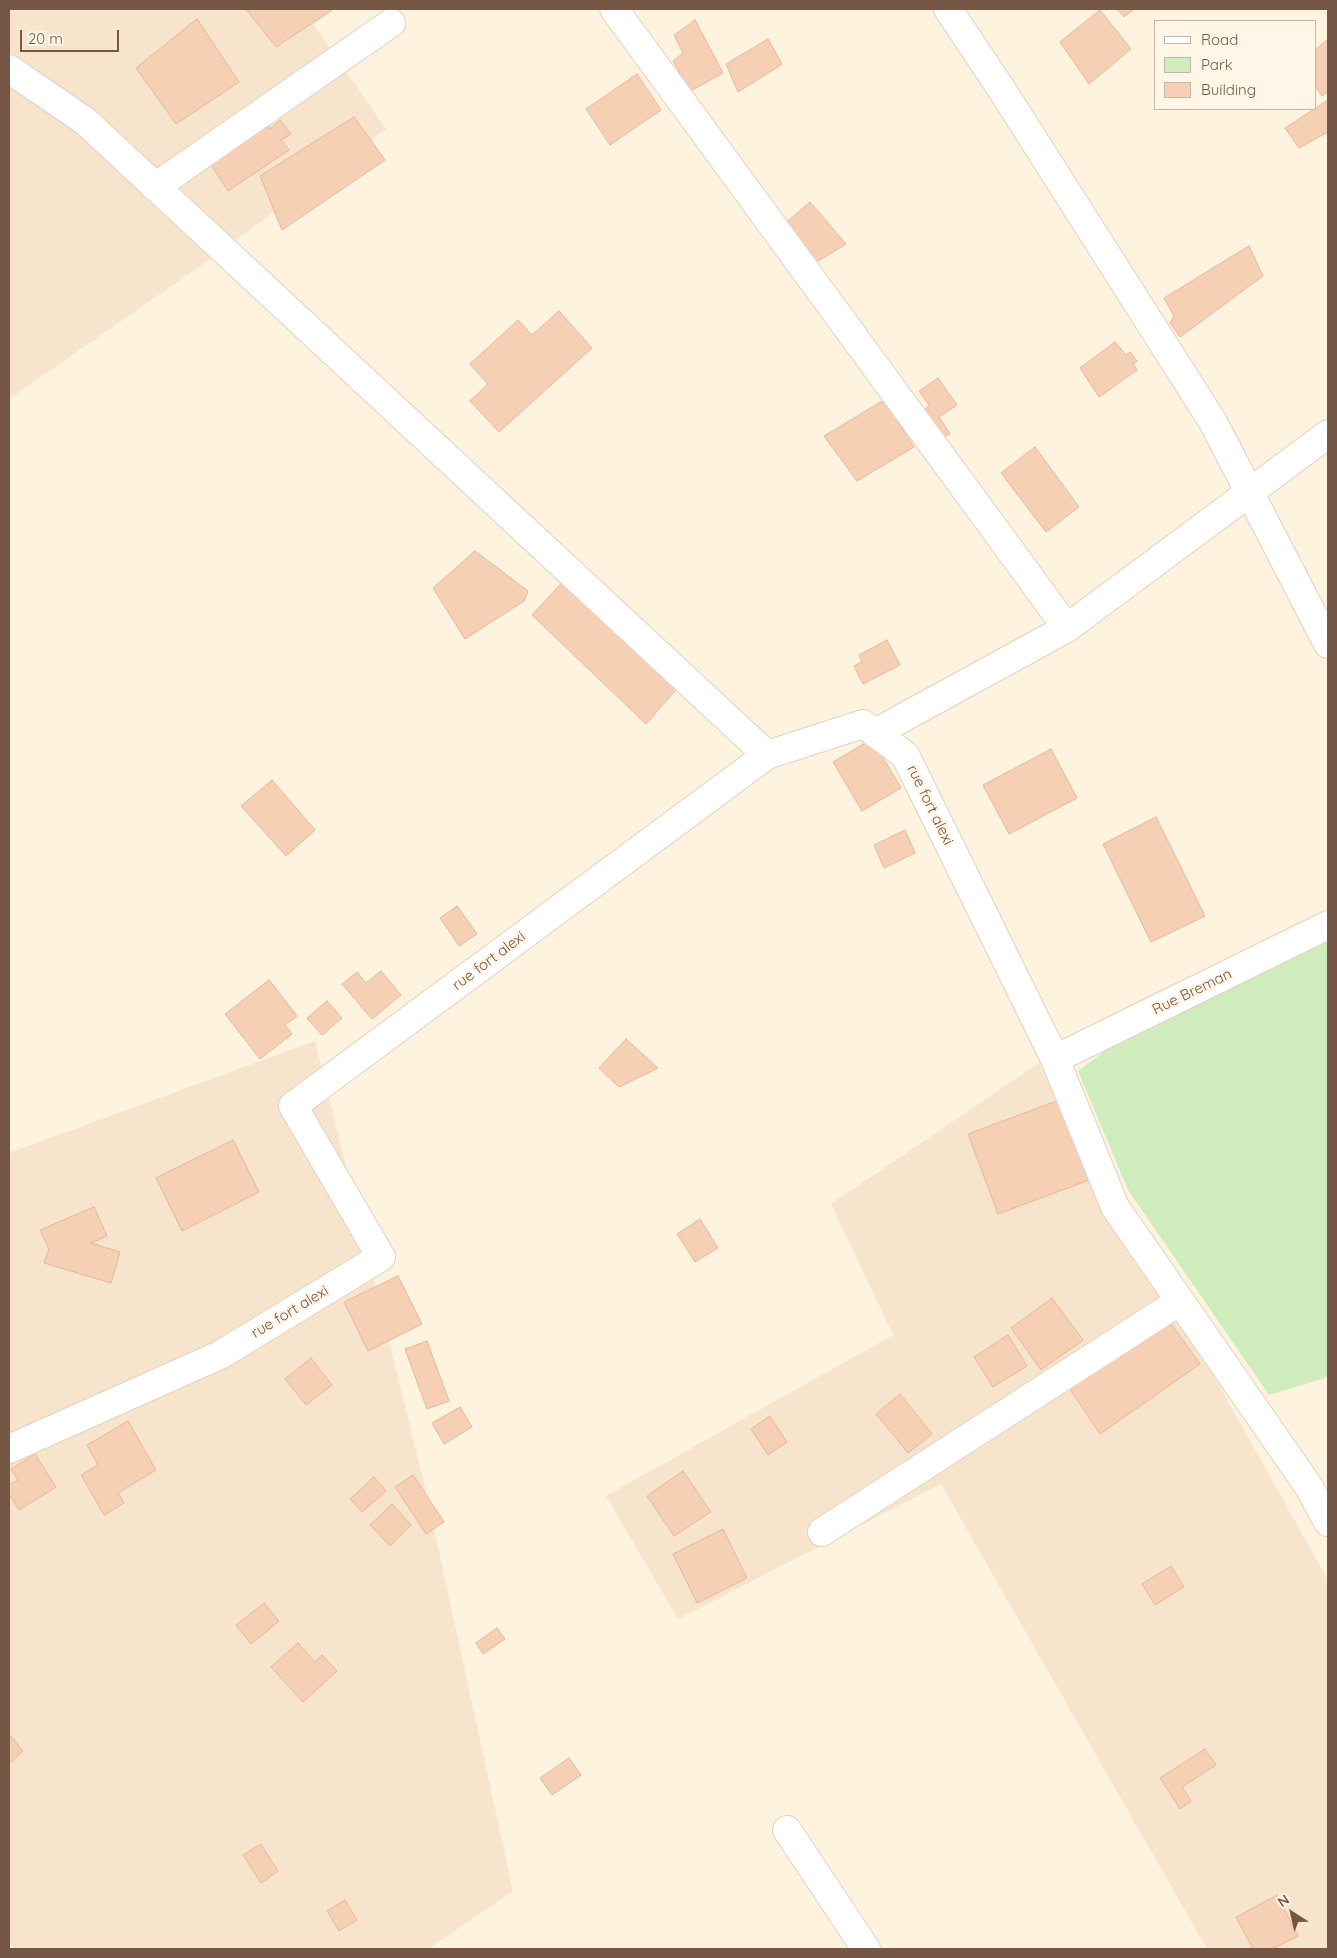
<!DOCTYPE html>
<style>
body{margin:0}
#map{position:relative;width:1337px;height:1958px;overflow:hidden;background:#fef3df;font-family:Quicksand,sans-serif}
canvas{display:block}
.frame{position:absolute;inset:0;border:10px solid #765745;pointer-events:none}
.legend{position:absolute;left:1154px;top:20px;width:162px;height:90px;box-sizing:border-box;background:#fff6e7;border:1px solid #c8b6a6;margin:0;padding:6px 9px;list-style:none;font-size:15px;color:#765745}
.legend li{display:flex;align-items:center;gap:10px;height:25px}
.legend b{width:25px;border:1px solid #c8b6a6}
.north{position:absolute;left:1267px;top:1888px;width:50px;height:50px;-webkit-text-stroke:4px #fff6e7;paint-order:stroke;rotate:325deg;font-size:14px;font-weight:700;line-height:20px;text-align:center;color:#765745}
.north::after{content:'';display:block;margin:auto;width:18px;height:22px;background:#765745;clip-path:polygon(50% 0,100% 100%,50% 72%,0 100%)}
.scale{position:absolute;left:20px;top:30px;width:99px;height:22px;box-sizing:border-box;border:2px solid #765745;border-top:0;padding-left:6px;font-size:15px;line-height:18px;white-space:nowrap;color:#765745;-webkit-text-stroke:4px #fff6e7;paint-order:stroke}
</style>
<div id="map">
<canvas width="1337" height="1958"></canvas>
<div class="frame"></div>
<ul class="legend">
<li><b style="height:6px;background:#fff"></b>Road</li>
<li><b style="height:14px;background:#cfecbd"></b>Park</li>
<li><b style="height:14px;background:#f6d0b5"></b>Building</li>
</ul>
<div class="north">N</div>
<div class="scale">20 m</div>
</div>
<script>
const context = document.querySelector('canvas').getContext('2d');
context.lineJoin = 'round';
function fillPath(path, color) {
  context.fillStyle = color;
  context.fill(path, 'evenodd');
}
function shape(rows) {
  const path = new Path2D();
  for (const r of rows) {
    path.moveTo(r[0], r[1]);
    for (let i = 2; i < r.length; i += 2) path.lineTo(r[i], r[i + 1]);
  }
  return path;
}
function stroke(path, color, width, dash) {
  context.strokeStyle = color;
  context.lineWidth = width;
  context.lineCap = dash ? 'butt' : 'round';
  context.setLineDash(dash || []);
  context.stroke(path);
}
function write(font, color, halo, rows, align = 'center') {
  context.font = font + ' Quicksand,sans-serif';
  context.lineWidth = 4.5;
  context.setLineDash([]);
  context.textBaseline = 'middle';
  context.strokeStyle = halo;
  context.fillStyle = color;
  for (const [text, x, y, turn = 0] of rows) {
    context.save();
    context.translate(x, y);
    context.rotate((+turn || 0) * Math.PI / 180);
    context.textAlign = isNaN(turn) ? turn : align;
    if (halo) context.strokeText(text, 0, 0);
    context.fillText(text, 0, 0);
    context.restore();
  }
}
const residential = shape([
 [14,9,303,9,386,129,216,255,9,399,9,12],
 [315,1041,424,1483,513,1891,428,1949,14,1949,9,1942,9,1153],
 [1039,1063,1328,1580,1328,1949,1207,1949,941,1484,678,1619,606,1496,893,1335,831,1204]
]);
const green = shape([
 [1328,937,1328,1377,1269,1395,1128,1190,1078,1071,1133,1030]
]);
const building = shape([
 [246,9,334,9,276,47,246,9],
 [1117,9,1134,9,1124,17,1117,9],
 [1100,10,1131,49,1089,84,1060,42,1100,10],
 [197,19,239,82,176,124,136,68,197,19],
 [695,20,723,73,685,94,674,78,680,73,673,61,683,53,674,35,695,20],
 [768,39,782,64,738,92,726,64,768,39],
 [1328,39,1328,92,1322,96,1316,87,1316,49,1328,39],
 [637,74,661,110,610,145,586,109,637,74],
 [1328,100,1328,132,1299,148,1285,128,1328,100],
 [262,116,270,129,280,120,291,134,281,140,289,150,228,191,206,157,262,116],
 [354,117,385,160,282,230,260,176,354,117],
 [810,202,846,244,810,266,781,227,810,202],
 [1249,246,1263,276,1180,337,1170,323,1174,316,1164,298,1249,246],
 [559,311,592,348,499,432,470,401,488,384,470,364,518,320,532,335,559,311],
 [1115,342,1126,355,1130,352,1137,361,1133,364,1137,370,1099,397,1080,368,1115,342],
 [938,378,957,405,939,417,950,434,933,443,918,417,929,405,919,391,938,378],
 [884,400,914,447,857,481,824,436,884,400],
 [1035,447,1079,507,1046,532,1001,473,1035,447],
 [475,551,528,591,524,601,465,639,433,588,475,551],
 [568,576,681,684,646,724,532,615,568,576],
 [887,640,900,665,863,684,854,666,862,662,859,655,887,640],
 [872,739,901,788,862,811,833,762,872,739],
 [1051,749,1077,798,1009,834,983,785,1051,749],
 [272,780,315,830,286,856,241,806,272,780],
 [1156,817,1205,916,1151,942,1103,844,1156,817],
 [905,830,915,853,884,868,874,845,905,830],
 [457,906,477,934,459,946,440,918,457,906],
 [381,971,401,995,372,1019,342,984,357,972,366,983,381,971],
 [269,980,297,1016,285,1025,292,1034,260,1059,225,1014,269,980],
 [327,1001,342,1018,322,1035,307,1018,327,1001],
 [626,1039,658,1068,619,1087,599,1068,626,1039],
 [1059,1100,1089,1180,998,1214,968,1134,1059,1100],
 [233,1140,259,1192,182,1231,156,1178,233,1140],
 [94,1207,107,1236,91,1243,120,1252,111,1283,44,1263,49,1249,40,1230,94,1207],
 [700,1219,718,1248,695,1262,677,1234,700,1219],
 [398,1276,422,1324,368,1351,344,1302,398,1276],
 [1052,1298,1083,1340,1041,1370,1011,1328,1052,1298],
 [1165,1315,1200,1364,1100,1434,1066,1383,1165,1315],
 [1008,1335,1027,1366,993,1387,974,1357,1008,1335],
 [427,1341,449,1401,427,1409,405,1349,427,1341],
 [311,1358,332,1385,306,1405,285,1379,311,1358],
 [900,1394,932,1434,908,1453,876,1414,900,1394],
 [460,1407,472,1427,444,1444,432,1423,460,1407],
 [770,1416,787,1442,768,1455,751,1429,770,1416],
 [128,1421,156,1470,118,1493,124,1503,104,1515,81,1475,98,1465,87,1445,128,1421],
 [35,1454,56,1487,19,1510,9,1494,9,1485,18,1480,11,1469,35,1454],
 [683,1471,711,1512,674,1536,647,1496,683,1471],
 [413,1475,444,1522,426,1534,395,1487,413,1475],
 [374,1477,386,1491,362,1512,350,1499,374,1477],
 [392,1504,411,1525,390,1546,370,1525,392,1504],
 [723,1529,747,1578,697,1603,673,1554,723,1529],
 [1171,1566,1184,1587,1155,1605,1142,1584,1171,1566],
 [264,1603,279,1621,251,1644,236,1625,264,1603],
 [497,1628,505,1639,483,1654,476,1643,497,1628],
 [298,1643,315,1662,322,1655,337,1671,303,1702,271,1667,298,1643],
 [9,1734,23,1751,9,1764,9,1734],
 [1205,1749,1216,1765,1182,1787,1191,1801,1180,1809,1160,1778,1205,1749],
 [569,1758,581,1775,552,1795,540,1778,569,1758],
 [261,1844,278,1871,261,1883,243,1855,261,1844],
 [1277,1895,1298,1936,1272,1949,1253,1949,1236,1917,1277,1895],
 [345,1900,357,1920,339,1931,327,1911,345,1900]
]);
const street = shape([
 [614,9,1067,628],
 [948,9,1002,90,1213,422,1328,644],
 [9,69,85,121,767,755],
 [155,187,391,23],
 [875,733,1067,628,1328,434],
 [1055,1059,1328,925],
 [9,1449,220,1355,381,1257,293,1106,767,755,863,724,905,755,1055,1059,1115,1207,1309,1487,1328,1522],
 [822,1532,1180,1301],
 [787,1830,866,1949]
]);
const streetNames = [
 ["rue fort alexi",930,805,64],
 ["rue fort alexi",489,961,-37],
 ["Rue Breman",1192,992,-26],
 ["rue fort alexi",290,1312,-31]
];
fillPath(residential, '#f6e4cd');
fillPath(green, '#cfecbd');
fillPath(building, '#f6d0b5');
stroke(building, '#eab694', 1);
stroke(street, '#e5d0be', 30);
stroke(street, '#fff', 28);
write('15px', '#765745', '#fff6e7', streetNames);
</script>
